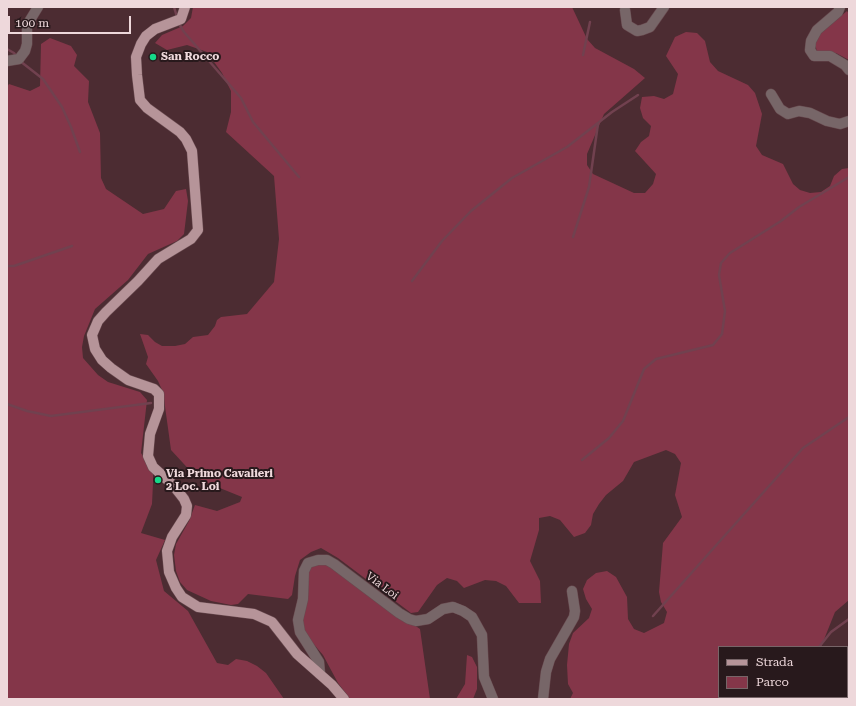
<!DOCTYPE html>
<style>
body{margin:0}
#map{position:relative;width:856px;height:706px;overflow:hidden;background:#4c2c32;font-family:"Roboto Serif",serif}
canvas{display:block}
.frame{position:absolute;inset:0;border:8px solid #eed8db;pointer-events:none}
.legend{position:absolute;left:718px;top:646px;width:130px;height:52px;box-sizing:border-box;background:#28191c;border:1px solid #776568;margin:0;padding:5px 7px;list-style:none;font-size:12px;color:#eed8db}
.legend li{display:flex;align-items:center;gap:8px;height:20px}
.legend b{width:20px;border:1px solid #776568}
.scale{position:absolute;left:8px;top:16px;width:123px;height:18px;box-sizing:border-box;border:2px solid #eed8db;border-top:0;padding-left:5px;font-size:12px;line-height:14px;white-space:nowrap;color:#eed8db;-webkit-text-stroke:3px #28191c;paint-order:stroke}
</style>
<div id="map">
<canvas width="856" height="706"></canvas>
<div class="frame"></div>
<ul class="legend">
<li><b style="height:5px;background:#b69499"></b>Strada</li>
<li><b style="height:11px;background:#843649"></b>Parco</li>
</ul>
<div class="scale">100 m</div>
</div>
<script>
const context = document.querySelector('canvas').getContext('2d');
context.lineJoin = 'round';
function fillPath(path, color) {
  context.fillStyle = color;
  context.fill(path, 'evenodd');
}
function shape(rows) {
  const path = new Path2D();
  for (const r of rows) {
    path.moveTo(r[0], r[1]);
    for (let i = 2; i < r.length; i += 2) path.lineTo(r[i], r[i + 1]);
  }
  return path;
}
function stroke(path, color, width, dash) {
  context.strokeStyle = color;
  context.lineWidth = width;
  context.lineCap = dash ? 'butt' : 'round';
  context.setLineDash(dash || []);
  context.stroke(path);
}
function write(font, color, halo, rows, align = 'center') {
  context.font = font + ' "Roboto Serif",serif';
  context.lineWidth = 4;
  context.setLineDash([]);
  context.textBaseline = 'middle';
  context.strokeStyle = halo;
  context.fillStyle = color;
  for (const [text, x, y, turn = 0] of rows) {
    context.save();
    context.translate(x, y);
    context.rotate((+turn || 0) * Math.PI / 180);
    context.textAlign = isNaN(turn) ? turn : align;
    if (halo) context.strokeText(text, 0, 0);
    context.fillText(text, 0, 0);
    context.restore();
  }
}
const green = shape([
 [193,7,572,7,587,39,595,48,634,69,645,78,604,114,587,154,587,165,593,174,634,193,645,193,653,184,656,174,635,151,641,142,649,136,651,126,643,118,640,108,642,97,654,96,664,99,673,94,678,74,666,56,675,37,686,32,697,33,705,41,710,62,718,71,748,85,755,93,762,114,756,146,762,155,783,164,793,184,800,190,810,193,821,192,830,186,834,176,842,169,849,168,849,600,835,612,821,647,719,647,719,697,776,697,769,699,570,699,573,693,568,684,567,665,569,644,573,633,589,618,592,609,586,599,583,589,587,580,596,573,607,571,616,577,627,597,628,619,634,629,644,633,664,623,667,612,661,602,659,592,663,543,682,517,675,495,681,463,675,454,666,450,634,462,623,481,606,495,599,504,593,514,591,525,585,533,574,537,560,520,550,516,539,518,539,530,530,561,540,581,541,603,519,603,506,586,496,581,485,580,464,588,457,581,447,578,437,585,418,612,411,613,338,558,321,548,311,552,300,560,295,576,292,595,288,599,248,594,238,604,231,605,211,601,187,590,180,582,176,571,174,555,176,544,189,521,195,505,217,511,240,502,242,497,205,482,195,476,171,450,163,392,158,381,146,364,148,357,140,334,148,335,155,342,162,346,175,346,185,344,193,337,208,335,215,326,217,320,221,317,247,314,274,282,279,239,274,176,226,132,231,112,231,91,222,73,207,52,187,45,167,50,155,43,162,35,183,26,191,18],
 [847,11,849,14,849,60,836,53,817,53,815,42,820,34],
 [50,38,71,46,77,55,74,66,89,81,88,102,100,133,101,178,106,189,143,214,164,209,176,191,186,189,188,201,184,234,177,241,148,254,128,280,95,309,84,336,82,347,83,358,98,375,108,382,140,392,147,400,141,453,153,472,153,483,152,504,141,533,165,540,156,560,164,591,188,611,217,663,228,665,236,659,247,661,257,666,266,673,284,699,7,699,7,87,9,84,30,91,40,86,41,44],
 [318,559,420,629,430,699,350,699,338,683,323,655,305,634,301,621,306,572],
 [467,655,472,657,477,667,477,689,473,699,456,699,465,684]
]);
const stream = shape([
 [174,7,177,17],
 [178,22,184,32,241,98,253,122,299,177],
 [7,49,14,53,17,57],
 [583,55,590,22],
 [20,61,43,79,62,107,71,127,80,152],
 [573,237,589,187,598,124],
 [7,266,14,266,72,246],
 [412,281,442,241,471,211,512,178,567,147,612,112,638,95],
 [7,404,27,411,51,416,151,403],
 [582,460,609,438,623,421,644,369,656,359,713,345,722,334,725,311,719,275,721,263,730,253,781,221,799,207,849,177],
 [653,616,803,448,849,417],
 [819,647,831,632,849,619],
 [767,699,773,697]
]);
const minor = shape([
 [840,7,838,12,817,30,811,41,810,50,814,56,830,56,845,65,849,70],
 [625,10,627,25,637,31,642,30,650,27,664,7],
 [7,61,19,59,25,51,27,44,27,25,38,7],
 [771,94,780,109,788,114,799,111,810,113,827,121,840,124,849,121],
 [320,674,319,662,300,632,298,620,303,599,304,571,308,563,318,560,327,560,334,564,399,613,409,619,416,621,428,619,443,609,453,607,463,611,472,617,482,635,484,677,493,699],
 [543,699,546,672,550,659,574,617,575,611,572,591]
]);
const major = shape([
 [185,7,181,19,155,29,146,36,141,44,136,57,137,75,140,100,147,108,180,132,186,139,192,151,198,230,191,239,158,259,138,281,106,312,98,321,92,335,95,349,102,360,111,368,128,380,154,389,159,394,159,409,150,434,148,456,153,467,173,485,184,499,187,506,186,515,172,537,167,551,169,572,176,588,182,597,198,607,254,614,272,622,297,654,332,685,344,699]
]);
const markers = [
 [153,57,4,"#15d989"],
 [158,480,4,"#15d989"]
];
const poiNames = [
 ["San Rocco",161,57],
 ["Via Primo Cavalieri",166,474],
 ["2 Loc. Loi",166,487]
];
const streetNames = [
 ["Via Loi",382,586,37]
];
fillPath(green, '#843649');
stroke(stream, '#71414f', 2.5);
stroke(minor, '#694b50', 11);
stroke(major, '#694b50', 11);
stroke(minor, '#776668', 10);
stroke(major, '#b69499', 10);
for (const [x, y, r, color] of markers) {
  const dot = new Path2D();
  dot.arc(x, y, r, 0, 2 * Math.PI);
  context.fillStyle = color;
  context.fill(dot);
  stroke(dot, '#28191c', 1.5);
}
write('bold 11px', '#eed8db', '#28191c', poiNames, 'left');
write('11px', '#eed8db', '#28191c', streetNames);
</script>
